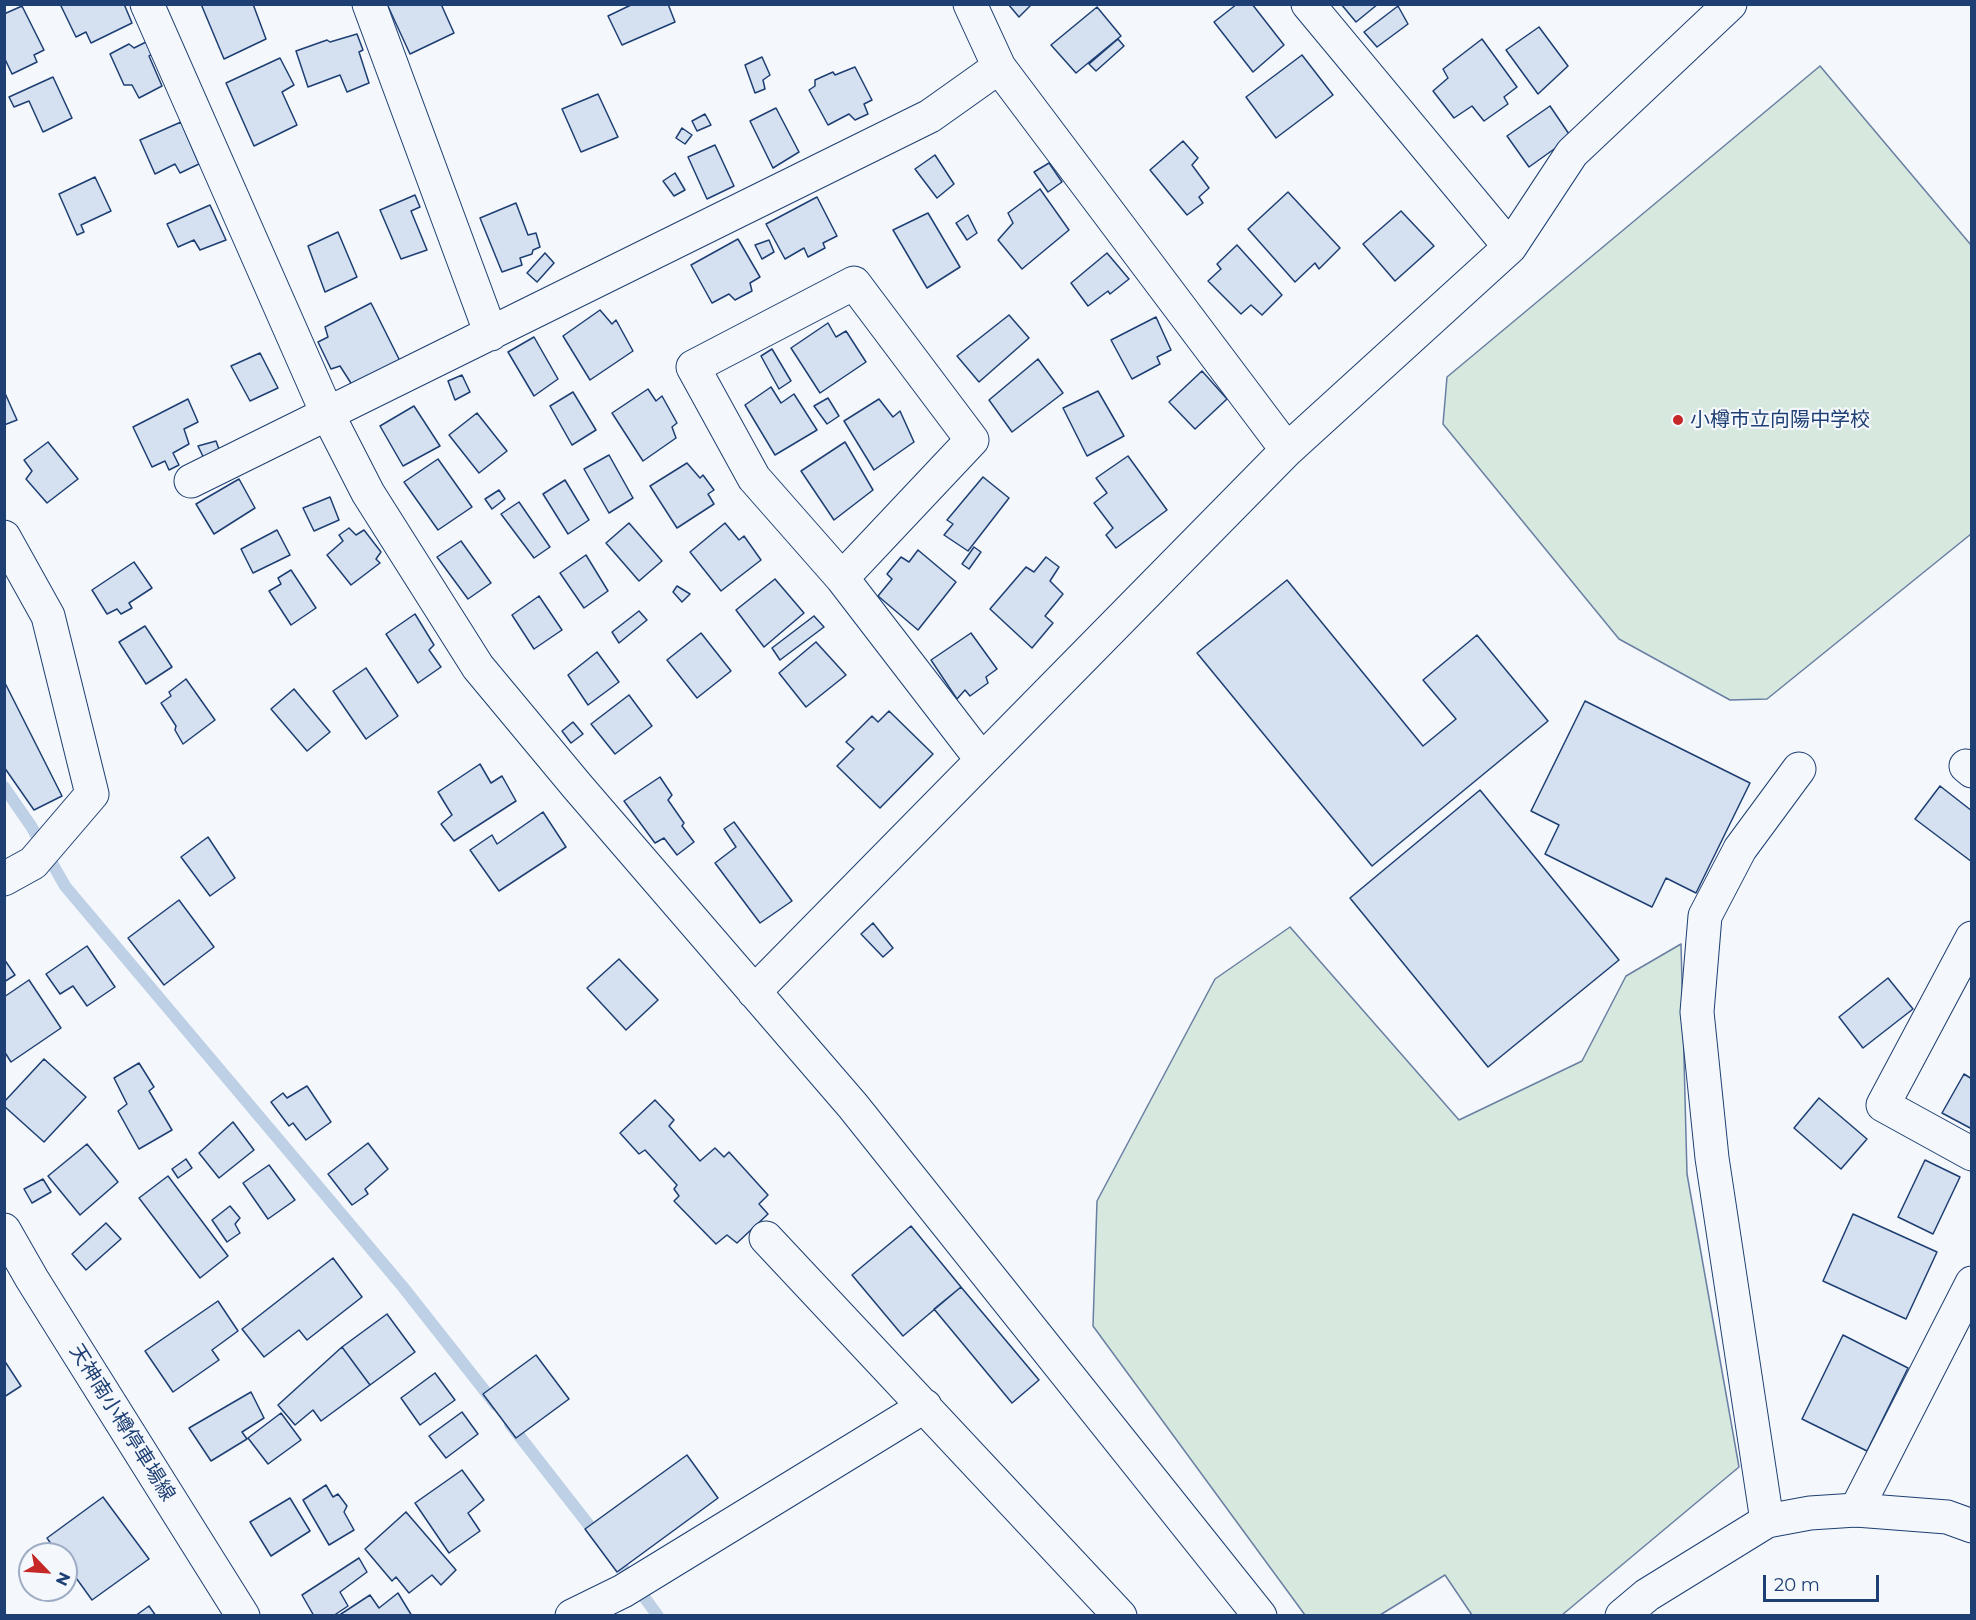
<!DOCTYPE html>
<meta charset="utf-8">
<style>
body{margin:0}
#map{position:relative;width:1976px;height:1620px;overflow:hidden;background:#f4f7fb;font-family:Montserrat,sans-serif}
canvas{display:block}
.frame{position:absolute;inset:0;border:6px solid #1d3f73;pointer-events:none}
.north{position:absolute;left:18px;top:1542px;width:60px;height:60px;box-sizing:border-box;background:#f4f7fb;border:2px solid #9eadc5;border-radius:50%;rotate:115deg;font-size:16px;font-weight:700;line-height:24px;text-align:center;color:#1d3f73}
.north::after{content:'';display:block;margin:auto;width:21px;height:27px;background:#c62828;clip-path:polygon(50% 0,100% 100%,50% 72%,0 100%)}
.scale{position:absolute;left:1763px;top:1575px;width:116px;height:27px;box-sizing:border-box;border:3px solid #1d3f73;border-top:0;padding-left:8px;font-size:18px;line-height:21px;white-space:nowrap;color:#1d3f73;-webkit-text-stroke:4px #f4f7fb;paint-order:stroke}
</style>
<div id="map">
<canvas width="1976" height="1620"></canvas>
<div class="frame"></div>
<div class="north">N</div>
<div class="scale">20 m</div>
</div>
<script>
const context = document.querySelector('canvas').getContext('2d');
context.lineJoin = 'round';
function fillPath(path, color) {
  context.fillStyle = color;
  context.fill(path, 'evenodd');
}
function shape(rows) {
  const path = new Path2D();
  for (const r of rows) {
    path.moveTo(r[0], r[1]);
    for (let i = 2; i < r.length; i += 2) path.lineTo(r[i], r[i + 1]);
  }
  return path;
}
function stroke(path, color, width, dash) {
  context.strokeStyle = color;
  context.lineWidth = width;
  context.lineCap = dash ? 'butt' : 'round';
  context.setLineDash(dash || []);
  context.stroke(path);
}
function write(font, color, halo, rows, align = 'center') {
  context.font = font + ' Montserrat,"Noto Sans JP",sans-serif';
  context.lineWidth = 4.5;
  context.setLineDash([]);
  context.textBaseline = 'middle';
  context.strokeStyle = halo;
  context.fillStyle = color;
  for (const [text, x, y, turn = 0] of rows) {
    context.save();
    context.translate(x, y);
    context.rotate((+turn || 0) * Math.PI / 180);
    context.textAlign = isNaN(turn) ? turn : align;
    if (halo) context.strokeText(text, 0, 0);
    context.fillText(text, 0, 0);
    context.restore();
  }
}
const green = shape([
 [1820,66,1971,245,1971,534,1767,699,1730,700,1619,639,1443,424,1447,377,1820,66],
 [1290,927,1459,1120,1582,1061,1626,976,1681,944,1687,1174,1739,1467,1562,1615,1472,1615,1445,1575,1380,1615,1305,1615,1093,1326,1097,1201,1215,979,1290,927]
]);
const stream = shape([
 [4,787,31,826,65,886,403,1287,496,1405],
 [510,1424,599,1538],
 [614,1556,658,1616]
]);
const building = shape([
 [64,4,124,4,132,23,91,43,86,32,76,37,61,6,64,4],
 [201,4,253,4,266,39,224,59,201,4],
 [387,4,441,4,454,33,410,54,387,4],
 [633,4,668,4,675,22,622,45,608,16,633,4],
 [1008,4,1032,4,1019,17,1008,4],
 [1237,4,1252,4,1284,45,1253,72,1214,22,1237,4],
 [1341,4,1378,4,1356,22,1341,4],
 [22,6,44,50,34,55,37,62,12,74,4,57,4,14,22,6],
 [1398,6,1408,24,1377,47,1364,32,1398,6],
 [1097,7,1121,36,1076,73,1051,45,1097,7],
 [1539,27,1568,66,1538,94,1506,50,1539,27],
 [357,34,363,50,359,52,369,83,347,92,340,75,308,87,296,51,327,40,330,42,357,34],
 [152,39,157,52,149,56,162,86,139,98,132,85,124,85,110,54,129,44,134,48,152,39],
 [1118,39,1124,46,1096,71,1089,64,1118,39],
 [1482,39,1517,87,1504,97,1508,104,1484,121,1472,106,1454,118,1433,91,1448,78,1443,69,1482,39],
 [1302,55,1333,95,1276,138,1246,97,1302,55],
 [762,57,770,75,763,80,765,89,755,93,745,65,762,57],
 [280,58,294,85,282,92,297,125,254,146,226,83,280,58],
 [855,67,872,100,864,104,868,114,855,120,849,114,828,125,809,90,815,86,815,80,833,72,835,75,855,67],
 [53,77,72,118,43,132,29,101,14,107,9,97,53,77],
 [598,94,618,137,581,152,562,109,598,94],
 [1550,106,1571,137,1529,167,1507,136,1550,106],
 [776,108,799,152,773,168,750,121,776,108],
 [705,114,711,125,697,131,692,121,705,114],
 [181,122,199,164,180,173,175,164,155,174,140,140,181,122],
 [682,128,692,135,685,144,676,138,682,128],
 [1183,141,1198,158,1192,165,1209,188,1199,197,1203,203,1187,215,1150,170,1183,141],
 [715,145,734,186,707,199,688,157,715,145],
 [935,155,954,184,937,198,915,169,935,155],
 [1049,163,1062,182,1048,192,1034,172,1049,163],
 [675,173,685,190,674,196,663,181,675,173],
 [95,177,111,211,81,225,84,232,77,235,59,194,95,177],
 [1040,189,1069,230,1022,269,998,240,1013,223,1008,213,1040,189],
 [1288,192,1340,248,1319,269,1315,263,1295,282,1248,229,1288,192],
 [415,195,420,207,411,211,427,250,401,259,380,210,415,195],
 [817,197,837,236,823,243,825,248,808,257,804,248,785,259,766,224,817,197],
 [516,203,528,235,536,233,540,247,533,250,532,254,520,258,522,265,502,272,480,218,516,203],
 [210,205,226,240,200,250,194,240,178,247,167,224,210,205],
 [1401,211,1434,246,1395,281,1363,244,1401,211],
 [928,213,960,267,927,288,893,230,928,213],
 [968,215,977,233,967,240,956,223,968,215],
 [338,232,357,277,325,292,308,246,338,232],
 [738,239,760,277,750,283,752,291,735,300,729,294,712,303,691,265,738,239],
 [769,240,774,252,762,259,755,245,769,240],
 [1237,245,1282,295,1262,315,1251,305,1241,314,1208,281,1221,269,1217,264,1237,245],
 [545,253,554,263,537,282,527,273,545,253],
 [1107,253,1129,279,1110,294,1108,291,1088,306,1071,283,1107,253],
 [371,303,404,369,356,391,340,366,331,369,318,342,328,337,325,327,371,303],
 [600,310,612,324,616,320,633,351,590,380,563,336,600,310],
 [1009,315,1029,338,979,382,957,356,1009,315],
 [1156,317,1171,350,1157,357,1160,364,1132,379,1111,340,1156,317],
 [828,323,836,337,846,331,866,362,820,393,791,348,828,323],
 [534,337,558,379,534,396,508,352,534,337],
 [772,349,791,381,779,389,761,356,772,349],
 [260,353,278,388,250,401,231,366,260,353],
 [1038,359,1063,393,1012,432,989,400,1038,359],
 [1202,371,1227,399,1195,429,1169,402,1202,371],
 [462,375,470,392,455,400,448,381,462,375],
 [771,387,781,403,794,394,817,430,775,455,745,405,771,387],
 [648,389,656,401,662,396,677,423,672,427,676,438,643,461,612,413,648,389],
 [4,391,17,420,4,425,4,391],
 [1098,391,1124,436,1087,456,1063,408,1098,391],
 [573,392,596,430,572,445,550,406,573,392],
 [828,398,839,416,827,424,814,406,828,398],
 [188,399,198,422,184,429,189,444,173,453,179,465,169,470,165,461,152,467,133,427,188,399],
 [879,399,893,417,900,411,914,442,874,470,844,421,879,399],
 [414,406,440,446,403,466,380,426,414,406],
 [477,413,507,451,479,473,449,435,477,413],
 [216,441,223,460,208,467,198,446,216,441],
 [48,442,78,479,47,503,26,479,32,471,24,460,48,442],
 [845,442,873,490,834,520,801,471,845,442],
 [609,455,633,498,609,513,584,469,609,455],
 [1128,456,1167,510,1116,548,1106,535,1113,528,1094,503,1107,493,1096,478,1128,456],
 [438,459,472,507,438,530,404,482,438,459],
 [687,463,700,478,703,475,714,490,708,494,714,504,677,528,650,486,687,463],
 [983,477,1009,498,968,551,944,535,953,524,947,520,983,477],
 [239,479,255,508,214,534,196,504,239,479],
 [565,480,589,520,568,534,543,494,565,480],
 [499,490,505,499,492,509,485,499,499,490],
 [330,497,339,520,314,531,303,508,330,497],
 [519,502,550,547,534,558,501,514,519,502],
 [629,523,662,561,639,581,606,543,629,523],
 [725,523,739,540,744,536,761,560,721,591,690,552,725,523],
 [349,528,356,535,364,530,381,552,376,559,380,563,351,585,327,555,343,541,339,535,349,528],
 [277,530,290,555,253,573,241,549,277,530],
 [461,541,491,583,468,599,437,557,461,541],
 [974,547,981,552,969,569,962,564,974,547],
 [918,550,956,582,918,630,878,596,892,579,887,574,901,557,909,562,918,550],
 [586,555,608,591,584,608,560,573,586,555],
 [1046,557,1059,567,1050,581,1063,594,1045,616,1053,623,1032,648,990,609,1026,567,1034,572,1046,557],
 [134,562,152,588,129,603,132,608,121,614,117,609,107,614,92,590,134,562],
 [291,570,316,608,291,625,269,591,281,584,278,578,291,570],
 [775,579,804,613,764,647,736,610,775,579],
 [1287,580,1423,746,1456,719,1423,680,1477,635,1548,721,1372,866,1197,653,1287,580],
 [677,586,690,594,682,602,673,592,677,586],
 [539,596,562,630,534,649,512,615,539,596],
 [639,611,647,620,619,643,612,632,639,611],
 [415,614,434,645,429,650,441,667,418,683,386,634,415,614],
 [814,616,824,627,780,660,772,648,814,616],
 [145,626,172,667,146,684,119,642,145,626],
 [701,633,731,671,697,698,667,660,701,633],
 [971,633,997,669,986,677,988,683,970,696,965,690,957,699,931,660,971,633],
 [816,642,846,675,806,707,779,673,816,642],
 [597,652,619,682,588,705,568,675,597,652],
 [366,668,398,716,366,739,333,691,366,668],
 [186,679,215,720,183,744,175,730,176,726,161,703,171,696,169,692,186,679],
 [4,681,62,796,34,810,4,767,4,681],
 [294,689,330,732,307,751,271,709,294,689],
 [629,695,652,726,615,754,591,724,629,695],
 [1585,701,1750,783,1696,893,1666,878,1652,907,1545,854,1559,825,1531,811,1585,701],
 [889,711,933,754,880,808,837,766,854,749,846,742,872,716,878,722,889,711],
 [573,722,583,734,571,743,562,731,573,722],
 [480,764,491,783,502,776,516,801,454,841,441,824,452,815,438,792,480,764],
 [660,777,672,795,668,800,684,823,682,826,694,842,677,855,664,838,655,843,624,801,660,777],
 [1940,786,1972,811,1972,862,1915,819,1940,786],
 [1480,790,1619,960,1488,1067,1350,898,1480,790],
 [543,812,566,847,499,891,470,850,492,835,497,844,543,812],
 [734,822,792,901,760,923,715,863,736,847,724,829,734,822],
 [208,837,235,878,210,896,181,857,208,837],
 [179,900,214,947,164,985,128,938,179,900],
 [873,923,893,948,883,957,861,934,873,923],
 [87,946,115,987,87,1006,73,986,60,994,46,974,87,946],
 [4,959,15,975,4,982,4,959],
 [619,959,658,1000,626,1030,587,988,619,959],
 [1888,978,1913,1009,1863,1048,1839,1017,1888,978],
 [29,980,61,1028,11,1062,4,1051,4,997,29,980],
 [44,1059,86,1097,44,1142,4,1106,4,1102,44,1059],
 [139,1063,154,1087,149,1091,172,1130,139,1149,118,1111,127,1104,114,1078,139,1063],
 [1964,1074,1972,1079,1972,1129,1942,1113,1964,1074],
 [307,1086,331,1122,306,1140,293,1123,289,1126,271,1102,283,1093,287,1098,307,1086],
 [1819,1098,1867,1139,1841,1169,1794,1128,1819,1098],
 [655,1100,674,1120,669,1126,700,1161,715,1148,724,1157,729,1152,768,1195,759,1204,768,1214,737,1243,727,1235,716,1244,674,1201,679,1196,674,1189,677,1185,645,1150,639,1154,620,1133,655,1100],
 [233,1122,254,1150,219,1178,199,1153,233,1122],
 [368,1143,388,1169,365,1189,368,1194,352,1205,328,1174,368,1143],
 [87,1144,118,1182,80,1215,48,1176,87,1144],
 [186,1159,192,1168,178,1178,172,1169,186,1159],
 [1925,1160,1960,1177,1933,1234,1898,1217,1925,1160],
 [269,1165,295,1200,268,1219,243,1183,269,1165],
 [168,1176,228,1256,200,1278,139,1198,168,1176],
 [43,1179,51,1192,32,1203,24,1189,43,1179],
 [230,1206,240,1218,235,1224,240,1233,227,1242,212,1220,230,1206],
 [1853,1214,1937,1252,1906,1319,1823,1281,1853,1214],
 [106,1223,121,1239,86,1270,72,1254,106,1223],
 [911,1226,961,1287,903,1336,852,1275,911,1226],
 [333,1258,362,1297,307,1340,299,1330,264,1357,242,1329,333,1258],
 [961,1287,1039,1380,1012,1403,934,1309,961,1287],
 [218,1301,238,1331,212,1350,219,1360,173,1392,145,1351,218,1301],
 [387,1314,415,1352,370,1385,342,1347,387,1314],
 [1843,1335,1908,1368,1867,1451,1802,1419,1843,1335],
 [342,1347,370,1385,321,1421,313,1410,295,1425,278,1405,342,1347],
 [536,1355,569,1399,516,1438,483,1394,536,1355],
 [4,1360,21,1386,4,1397,4,1360],
 [435,1373,455,1400,420,1425,401,1398,435,1373],
 [251,1392,264,1418,242,1432,247,1439,211,1461,189,1428,251,1392],
 [462,1412,478,1434,446,1458,429,1436,462,1412],
 [281,1413,301,1440,268,1464,248,1438,281,1413],
 [687,1455,718,1498,617,1572,585,1529,687,1455],
 [462,1470,484,1500,468,1513,480,1531,449,1553,415,1503,462,1470],
 [326,1485,333,1497,338,1494,347,1506,344,1512,354,1530,329,1545,303,1500,326,1485],
 [103,1497,149,1559,92,1600,66,1564,66,1554,58,1554,47,1538,103,1497],
 [290,1498,310,1531,271,1556,250,1522,290,1498],
 [406,1512,456,1570,441,1585,432,1575,409,1593,396,1577,392,1581,365,1549,406,1512],
 [359,1558,367,1572,340,1592,348,1606,333,1616,314,1616,302,1595,359,1558],
 [398,1593,412,1616,338,1616,370,1595,379,1608,398,1593],
 [149,1606,156,1616,135,1616,149,1606]
]);
const street = shape([
 [147,4,327,413,368,493,478,667,577,786,853,1106,1260,1616],
 [369,4,491,334],
 [970,4,999,67,1287,450],
 [1308,4,1510,247],
 [191,481,930,116,999,67],
 [4,537,48,616,92,794,33,863,4,879],
 [842,578,972,440,854,283,693,367,754,478,842,578,982,760],
 [1966,766,1972,771],
 [1972,938,1883,1105,1972,1154],
 [754,992,1287,450,1510,247,1572,153,1730,4],
 [766,1238,1120,1616],
 [1856,1510,1972,1283],
 [1767,1521,1712,1158,1697,1012,1705,916,1740,849,1799,769],
 [572,1616,623,1591,925,1406]
]);
const secondary = shape([
 [4,1230,32,1279,243,1616],
 [1622,1616,1647,1595,1767,1521,1810,1513,1856,1510,1947,1517,1972,1526]
]);
const markers = [
 [1678,420,6,"#c62828"]
];
const poiNames = [
 ["小樽市立向陽中学校",1690,420]
];
const streetNames = [
 ["天神南小樽停車場線",122,1423,58]
];
fillPath(green, '#d7e8df');
stroke(green, '#687fa3', 1.5);
stroke(stream, '#bed0e5', 12);
fillPath(building, '#d5e0f0');
stroke(building, '#1d3f73', 1.5);
stroke(street, '#1d3f73', 35);
stroke(secondary, '#1d3f73', 35);
stroke(street, '#f4f7fb', 33);
stroke(secondary, '#f4f7fb', 33);
for (const [x, y, r, color] of markers) {
  const dot = new Path2D();
  dot.arc(x, y, r, 0, 2 * Math.PI);
  context.fillStyle = color;
  context.fill(dot);
  stroke(dot, '#f4f7fb', 2);
}
write('20px', '#1d3f73', '#f4f7fb', poiNames, 'left');
write('20px', '#1d3f73', '#f4f7fb', streetNames);
</script>
